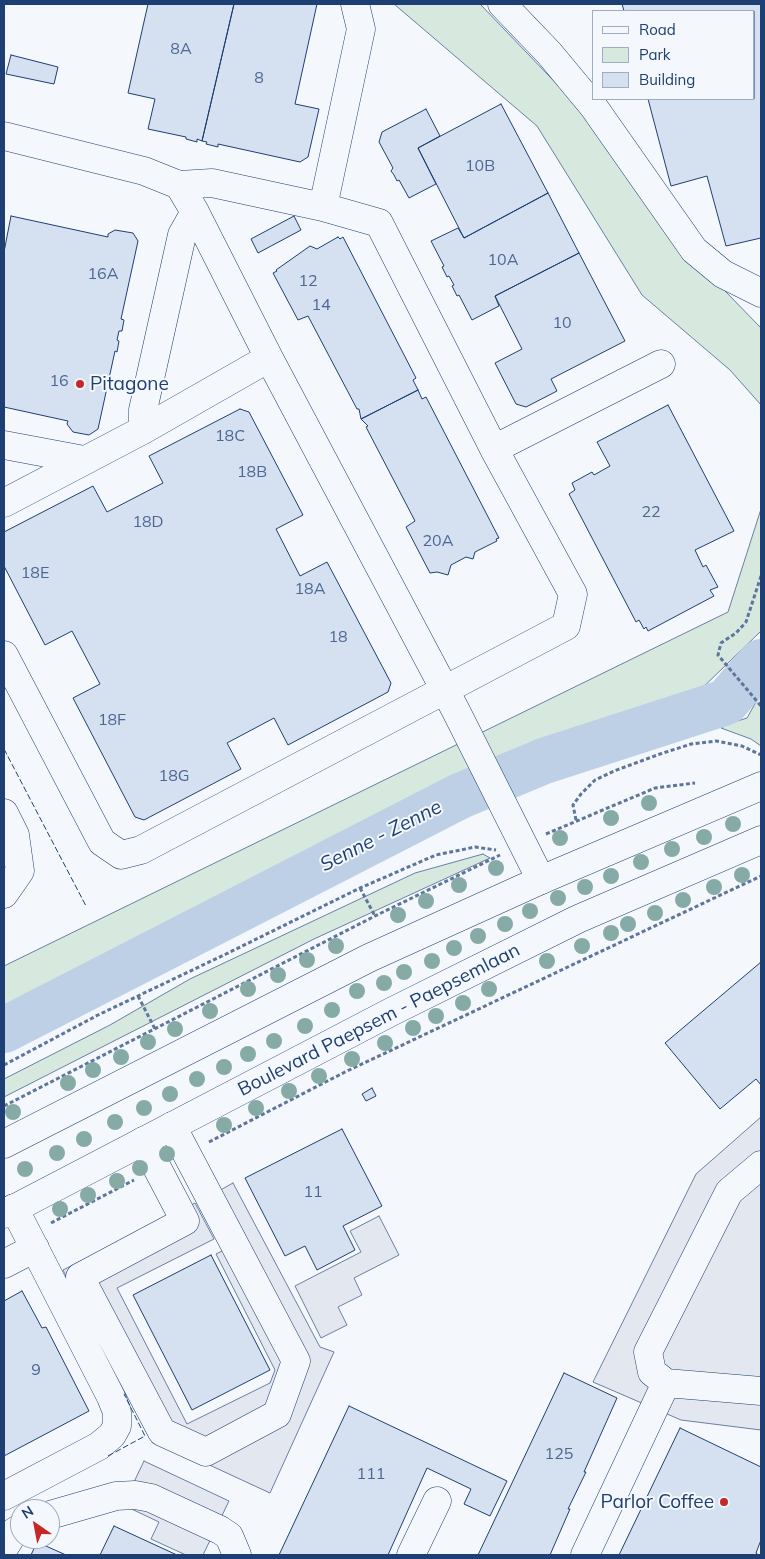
<!DOCTYPE html>
<style>
body{margin:0}
#map{position:relative;width:765px;height:1559px;overflow:hidden;background:#f4f7fb;font-family:Mulish,sans-serif}
canvas{display:block}
.frame{position:absolute;inset:0;border:5px solid #1d3f73;pointer-events:none}
.legend{position:absolute;left:592px;top:10px;width:162px;height:90px;box-sizing:border-box;background:#f4f7fb;border:1px solid #9eadc5;margin:0;padding:6px 9px;list-style:none;font-size:15px;color:#1d3f73}
.legend li{display:flex;align-items:center;gap:10px;height:25px}
.legend b{width:25px;border:1px solid #9eadc5}
.north{position:absolute;left:10px;top:1499px;width:50px;height:50px;box-sizing:border-box;background:#f4f7fb;border:1px solid #9eadc5;border-radius:50%;rotate:327deg;font-size:14px;font-weight:700;line-height:20px;text-align:center;color:#1d3f73}
.north::after{content:'';display:block;margin:auto;width:18px;height:22px;background:#c62828;clip-path:polygon(50% 0,100% 100%,50% 72%,0 100%)}
</style>
<div id="map">
<canvas width="765" height="1559"></canvas>
<div class="frame"></div>
<ul class="legend">
<li><b style="height:6px;background:#f4f7fb"></b>Road</li>
<li><b style="height:14px;background:#d7e8df"></b>Park</li>
<li><b style="height:14px;background:#d5e0f0"></b>Building</li>
</ul>
<div class="north">N</div>
</div>
<script>
const context = document.querySelector('canvas').getContext('2d');
context.lineJoin = 'round';
function fillPath(path, color) {
  context.fillStyle = color;
  context.fill(path, 'evenodd');
}
function shape(rows) {
  const path = new Path2D();
  for (const r of rows) {
    path.moveTo(r[0], r[1]);
    for (let i = 2; i < r.length; i += 2) path.lineTo(r[i], r[i + 1]);
  }
  return path;
}
function stroke(path, color, width, dash) {
  context.strokeStyle = color;
  context.lineWidth = width;
  context.lineCap = dash ? 'butt' : 'round';
  context.setLineDash(dash || []);
  context.stroke(path);
}
function write(font, color, halo, rows, align = 'center') {
  context.font = font + ' Mulish,sans-serif';
  context.lineWidth = 4;
  context.setLineDash([]);
  context.textBaseline = 'middle';
  context.strokeStyle = halo;
  context.fillStyle = color;
  for (const [text, x, y, turn = 0] of rows) {
    context.save();
    context.translate(x, y);
    context.rotate((+turn || 0) * Math.PI / 180);
    context.textAlign = isNaN(turn) ? turn : align;
    if (halo) context.strokeText(text, 0, 0);
    context.fillText(text, 0, 0);
    context.restore();
  }
}
const green = shape([
 [394,4,480,4,573,101,658,222,761,328,761,405,730,370,642,295,537,126,394,4],
 [761,509,761,631,694,696,573,729,425,800,4,1011,4,966,728,612,761,509],
 [761,693,761,746,751,739,721,728,728,724,747,718,761,693],
 [483,854,490,858,314,939,4,1097,4,1079,110,1025,190,979,415,873,483,854]
]);
const parking = shape([
 [761,1117,761,1430,681,1420,593,1382,696,1174,761,1117],
 [233,1183,320,1347,334,1352,270,1493,149,1437,63,1270,195,1203,214,1239,117,1288,187,1424,270,1383,275,1370,216,1254,224,1250,199,1202,233,1183],
 [379,1216,399,1255,354,1278,362,1295,338,1307,347,1325,321,1338,295,1286,361,1252,350,1231,379,1216],
 [144,1461,229,1501,203,1555,186,1555,151,1539,159,1522,123,1505,144,1461]
]);
const river = shape([
 [4,1030,460,796,544,761,726,702,761,662]
]);
const building = shape([
 [148,4,234,4,202,141,197,139,197,142,186,139,186,137,148,129,155,99,128,93,148,4],
 [234,4,317,4,295,104,319,109,308,157,300,162,218,144,218,147,206,144,207,142,202,141,234,4],
 [622,4,761,4,761,238,726,246,707,176,671,186,648,99,754,99,754,11,624,11,622,4],
 [11,55,58,67,54,84,6,74,11,55],
 [501,104,548,193,464,238,418,148,501,104],
 [426,109,440,136,418,148,436,184,409,198,399,180,397,181,394,175,391,171,393,168,379,142,382,132,426,109],
 [548,193,579,253,495,296,499,306,472,320,459,295,457,296,452,286,454,285,449,276,447,277,442,267,444,266,431,241,458,228,464,238,548,193],
 [11,216,108,237,108,234,115,230,133,233,138,241,121,319,124,320,122,331,119,331,117,340,119,341,117,352,115,351,98,429,89,435,73,432,67,424,68,421,4,407,4,252,11,216],
 [294,216,301,230,258,253,251,239,294,216],
 [338,237,340,239,343,237,416,378,413,380,418,390,361,419,359,409,357,409,308,316,298,320,273,273,277,271,276,270,310,246,317,249,338,237],
 [579,253,625,341,551,379,557,391,526,407,516,404,495,363,522,349,495,296,579,253],
 [418,390,422,399,426,397,499,538,496,539,497,541,475,552,473,559,466,557,451,565,448,575,437,572,430,573,406,527,415,521,366,427,368,426,361,419,418,390],
 [668,405,734,531,695,550,703,567,706,565,718,587,710,590,714,596,648,631,646,627,644,629,639,620,636,622,569,494,575,490,572,483,592,472,594,475,610,466,597,442,668,405],
 [240,409,249,412,303,515,276,529,300,576,327,562,391,683,388,692,288,745,274,718,227,743,241,769,144,820,135,817,73,698,100,684,72,631,45,645,4,566,4,532,93,486,107,512,163,483,149,456,240,409],
 [761,962,761,1085,756,1079,720,1109,665,1043,761,962],
 [372,1088,376,1096,366,1101,362,1094,372,1088],
 [342,1129,382,1206,343,1226,355,1250,317,1270,305,1246,285,1256,245,1178,342,1129],
 [211,1255,270,1370,192,1410,133,1295,211,1255],
 [22,1291,42,1328,46,1327,89,1411,4,1456,4,1301,22,1291],
 [564,1373,617,1398,584,1472,586,1472,568,1509,570,1509,550,1555,478,1555,564,1373],
 [349,1406,507,1481,490,1516,464,1504,471,1489,427,1468,388,1555,279,1555,349,1406],
 [680,1428,761,1467,761,1540,756,1553,757,1553,756,1555,619,1555,680,1428],
 [114,1526,177,1555,100,1555,114,1526],
 [37,1542,66,1555,31,1555,37,1542]
]);
const path = shape([
 [761,576,746,622,736,633,721,643,718,655,761,706],
 [576,820,573,805,581,794,595,780,614,771,660,754,691,744,716,741,742,746,761,755],
 [546,834,655,788,695,783],
 [360,888,375,916],
 [138,996,155,1029],
 [4,1065,98,1015,226,954,360,888,436,855,475,847,496,850],
 [4,1106,375,916,500,855],
 [209,1142,345,1072,761,876],
 [51,1223,134,1180]
]);
const minor = shape([
 [502,4,549,53,593,106,694,250,723,274,761,293],
 [4,136,144,171,179,185,195,212,269,358,456,711,541,880],
 [323,207,361,29,355,4],
 [143,430,143,410,182,235,195,212],
 [4,445,84,460],
 [494,449,661,364],
 [4,503,143,430,269,358],
 [4,655,102,842,121,855,141,850,566,626,573,594,494,449,379,223,323,207,212,183,179,185],
 [4,813,15,835,20,871,4,894],
 [143,1141,185,1221,80,1277,162,1432,206,1452,277,1414,296,1361,172,1126],
 [761,1165,729,1192,648,1352,652,1372,666,1383,761,1391],
 [4,1264,35,1248],
 [4,1496,99,1446,112,1435,117,1426,117,1412,111,1397,14,1208],
 [50,1515,116,1496,135,1495,151,1498,220,1530,229,1536,237,1555],
 [4,1548,14,1532,20,1528],
 [411,1555,437,1501],
 [585,1555,666,1383]
]);
const major = shape([
 [4,1144,369,958,541,880,761,786],
 [4,1214,391,1012,578,919,761,840]
]);
const fence = shape([
 [4,749,86,906],
 [108,1456,145,1436,124,1394]
]);
const trees = [
 [649,803],
 [611,818],
 [733,824],
 [704,837],
 [560,838],
 [672,849],
 [641,862],
 [496,868],
 [742,875],
 [611,876],
 [459,885],
 [585,887],
 [714,887],
 [558,898],
 [683,900],
 [426,901],
 [530,911],
 [655,913],
 [398,915],
 [505,924],
 [628,924],
 [611,933],
 [478,936],
 [336,946],
 [582,946],
 [454,948],
 [307,960],
 [432,961],
 [547,961],
 [404,972],
 [278,975],
 [384,983],
 [248,989],
 [489,989],
 [357,991],
 [463,1003],
 [332,1010],
 [210,1011],
 [436,1016],
 [305,1026],
 [413,1028],
 [175,1029],
 [274,1041],
 [148,1042],
 [385,1043],
 [248,1054],
 [121,1057],
 [352,1059],
 [224,1067],
 [93,1070],
 [319,1076],
 [197,1079],
 [68,1083],
 [289,1091],
 [170,1094],
 [144,1108],
 [256,1108],
 [13,1112],
 [115,1122],
 [224,1125],
 [84,1139],
 [57,1153],
 [167,1154],
 [140,1168],
 [25,1169],
 [117,1181],
 [88,1195],
 [60,1209]
];
const markers = [
 [80,384,5,"#c62828"],
 [724,1502,5,"#c62828"]
];
const numberNames = [
 ["8A",181,49],
 ["8",259,78],
 ["10B",480,166],
 ["10A",503,260],
 ["16A",103,274],
 ["12",308,281],
 ["14",321,305],
 ["10",562,323],
 ["16",59,381],
 ["18C",230,436],
 ["18B",252,472],
 ["22",651,512],
 ["18D",148,522],
 ["20A",438,541],
 ["18E",35,573],
 ["18A",310,589],
 ["18",338,637],
 ["18F",112,720],
 ["18G",174,776],
 ["11",313,1192],
 ["9",36,1370],
 ["125",559,1454],
 ["111",371,1474]
];
const poiNames = [
 ["Pitagone",90,384],
 ["Parlor Coffee",714,1502,"right"]
];
const streetNames = [
 ["Boulevard Paepsem - Paepsemlaan",379,1020,-27]
];
const waterNames = [
 ["Senne - Zenne",381,836,-27]
];
fillPath(green, '#d7e8df');
stroke(green, '#687fa3', 1);
fillPath(parking, '#e3e8f0');
stroke(parking, '#687fa3', 1);
stroke(river, '#bed0e5', 46);
fillPath(building, '#d5e0f0');
stroke(building, '#1d3f73', 1);
stroke(minor, '#1d3f73', 29);
stroke(major, '#1d3f73', 29);
stroke(path, '#5e769c', 3, [4, 2.5]);
stroke(minor, '#f4f7fb', 28);
stroke(major, '#f4f7fb', 28);
stroke(fence, '#1d3f73', 1, [6, 2.5]);
context.fillStyle = '#86aba6';
for (const [x, y] of trees) {
  context.beginPath();
  context.arc(x, y, 8, 0, 2 * Math.PI);
  context.fill();
}
for (const [x, y, r, color] of markers) {
  const dot = new Path2D();
  dot.arc(x, y, r, 0, 2 * Math.PI);
  context.fillStyle = color;
  context.fill(dot);
  stroke(dot, '#f4f7fb', 2);
}
write('16px', '#4b6792', null, numberNames);
write('19px', '#1d3f73', '#f4f7fb', poiNames, 'left');
write('19px', '#1d3f73', '#f4f7fb', streetNames);
write('italic 20px', '#1d3f73', '#f4f7fb', waterNames);
</script>
